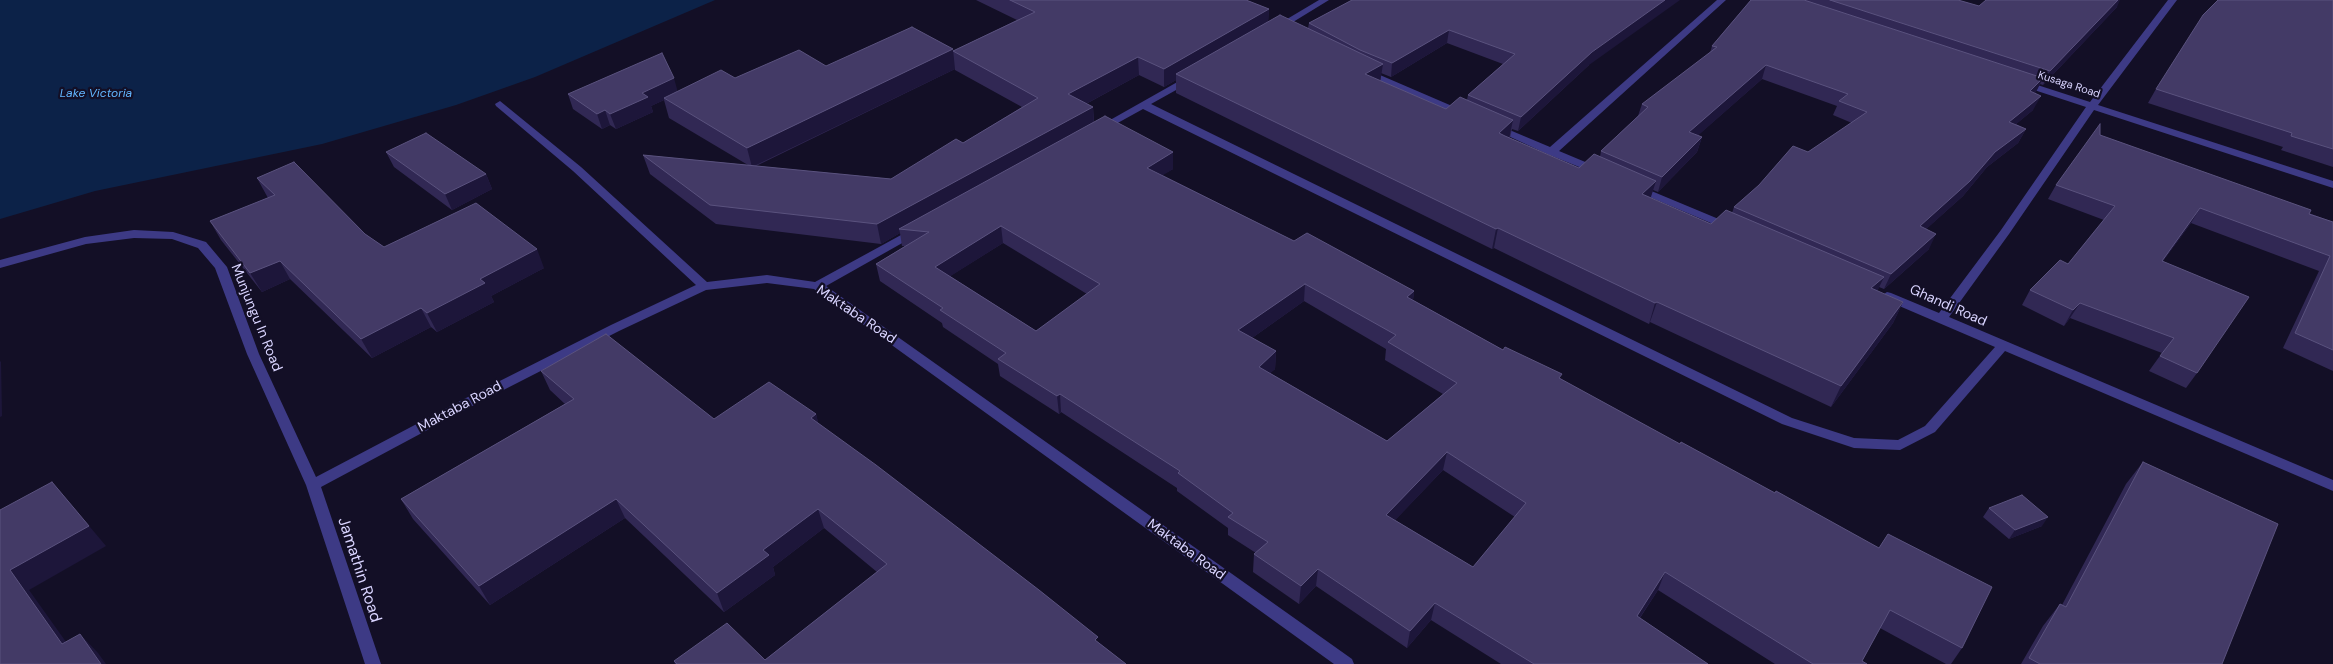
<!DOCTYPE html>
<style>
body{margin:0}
canvas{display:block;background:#130f26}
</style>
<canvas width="2333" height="664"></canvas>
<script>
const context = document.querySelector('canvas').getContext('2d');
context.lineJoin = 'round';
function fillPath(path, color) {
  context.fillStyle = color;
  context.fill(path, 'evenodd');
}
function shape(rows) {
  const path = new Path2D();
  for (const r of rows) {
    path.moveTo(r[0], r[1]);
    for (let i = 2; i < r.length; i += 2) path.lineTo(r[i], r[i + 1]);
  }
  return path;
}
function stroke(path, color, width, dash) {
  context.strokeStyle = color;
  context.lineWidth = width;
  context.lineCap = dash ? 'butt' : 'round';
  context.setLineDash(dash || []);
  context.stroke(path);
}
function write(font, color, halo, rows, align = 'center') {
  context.font = font + ' "DM Sans",sans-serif';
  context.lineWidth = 4.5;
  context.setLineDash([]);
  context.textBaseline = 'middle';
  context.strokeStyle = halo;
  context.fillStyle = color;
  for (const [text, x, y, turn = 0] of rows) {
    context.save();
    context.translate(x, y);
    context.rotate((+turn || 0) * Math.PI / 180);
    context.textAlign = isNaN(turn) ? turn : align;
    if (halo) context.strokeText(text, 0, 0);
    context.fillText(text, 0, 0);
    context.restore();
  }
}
const water = shape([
 [0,0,715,0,535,77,456,105,322,144,95,191,0,219]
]);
const street = shape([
 [1319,0,1329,0,1280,30,1274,30,1272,28,1319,0],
 [1717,0,1726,0,1559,151,1602,169,1603,171,1602,173,1594,173,1547,154,1491,128,1492,126,1500,126,1550,147,1717,0],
 [2168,0,2177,0,2098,105,2333,181,2333,188,2094,110,2009,234,1949,317,2333,480,2333,491,2005,351,1935,432,1900,450,1854,448,1782,424,1143,109,1105,130,1097,130,1096,128,1188,76,1194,76,1194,80,1151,104,1792,418,1854,438,1898,440,1925,426,1995,347,1883,299,1881,296,1887,292,1891,293,1939,313,2001,230,2086,107,2019,85,2019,81,2025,81,2090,102,2168,0],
 [1366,69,1466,112,1467,114,1462,117,1458,116,1363,74,1363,70,1366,69],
 [500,101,581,167,707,282,767,275,815,282,912,229,920,229,922,231,920,233,826,286,1352,659,1354,664,1334,664,814,289,767,283,706,290,619,331,476,404,321,487,381,664,365,664,306,485,247,354,215,268,198,248,172,239,134,238,86,244,0,268,0,260,85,237,134,230,173,232,206,242,227,267,259,354,316,477,466,398,611,325,696,285,573,171,496,106,495,104,500,101],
 [1637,185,1733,225,1735,227,1729,230,1725,229,1633,190,1632,188,1637,185]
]);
const wall = shape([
 [976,0,1246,0,1269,9,1268,21,1308,28,1309,23,1352,0,1589,65,1518,131,1512,129,1510,138,1579,168,1600,157,1601,151,1638,116,1642,104,1710,53,1712,46,1751,0,1958,0,1979,6,2117,7,2043,85,2040,84,2035,93,2033,110,2016,124,2026,129,2018,143,1987,167,1963,196,1926,229,1929,249,1884,289,1879,287,1877,291,1903,302,1893,323,1831,407,1650,322,1649,324,1494,248,1492,249,1176,93,1176,80,1164,87,1139,75,1086,104,1093,107,1094,122,1173,152,1173,169,1162,175,1294,241,1414,291,1413,300,1503,350,1561,379,1962,648,1951,664,1946,664,1880,628,1862,661,1867,664,1775,664,1658,590,1640,618,1708,664,1501,664,1431,620,1407,648,1316,586,1299,604,1253,572,1254,554,1256,553,1228,535,1228,528,1177,491,1177,488,1061,412,1059,414,1000,376,998,364,943,327,942,323,880,281,876,264,905,246,902,246,900,233,881,244,716,224,650,174,643,155,748,165,669,118,664,100,651,106,653,112,616,129,610,125,602,129,573,109,568,94,678,92,735,78,953,51,1017,20],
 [1447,43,1503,64,1468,95,1467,100,1446,109,1380,81,1381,73,1391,77],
 [955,69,955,70,1022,107,963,143,891,179,756,166],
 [1762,79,1837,106,1833,115,1852,123,1808,152,1734,207,1732,213,1711,224,1650,198,1653,190,1658,192,1697,152,1702,137,1697,136],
 [1003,243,1087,294,1036,331,950,276],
 [1304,301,1386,349,1385,360,1443,394,1387,441,1270,373,1275,369,1276,351,1252,338],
 [1443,470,1515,517,1473,567,1395,520],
 [2333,0,2333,167,2281,150,2283,147,2148,103,2156,89],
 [2100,135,2333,222,2333,371,2283,348,2319,271,2191,223,2163,261,2197,373,2186,388,2149,371,2162,353,2070,318,2064,326,2022,305,2030,290,2068,264,2104,220,2048,199,2056,185],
 [386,152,486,174,492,189,452,210,394,167],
 [257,178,365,234,384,247,544,268,491,296,494,302,437,332,431,327,372,358,290,279,262,292,221,240,210,221,268,198],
 [541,371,714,419,816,414,818,423,1126,664,675,664,674,661,765,660,877,572,824,528,773,567,775,575,724,612,625,518,490,605,413,519,401,499,565,404,550,390],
 [2143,462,2222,664,2021,664,2043,626,2060,604,2062,605,2126,484],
 [1989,508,2042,526,2009,539,1983,517]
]);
const shadedWall = shape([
 [1665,0,1680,0,1589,65,1518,131,1521,117,1592,52],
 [2118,0,2120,0,2117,7,2043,85,2050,71],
 [1269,9,1268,27,1176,74,1176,80,1164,87,1164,69],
 [1449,30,1447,43,1391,77,1392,63],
 [953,49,955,69,752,167,747,148],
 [1138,57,1139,75,1069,113,1068,94],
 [1383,64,1380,83,1365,74],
 [1766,65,1762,79,1685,147,1689,132],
 [674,78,678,93,664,98,664,100,651,106,653,112,616,129,610,114,642,93],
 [2043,78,2036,92,2023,106,2030,91],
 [2041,96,2033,110,2002,136,2009,122],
 [1093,107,1094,126,899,229,900,233,881,244,877,224],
 [605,110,610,125,602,129,597,114],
 [1513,120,1509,139,1499,133],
 [2026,129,2018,143,1987,167,1963,196,1913,241,1920,226,1995,152],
 [1702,137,1697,152,1658,192,1662,177],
 [1173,152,1173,169,1147,185,1147,168],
 [486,174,492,189,452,210,445,194],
 [1656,181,1650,200,1642,194],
 [2200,208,2191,223,2152,276,2162,261],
 [1001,226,1003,243,938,284,935,267],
 [1498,228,1494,248,1492,249,1496,229],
 [1936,234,1929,249,1884,289,1891,274],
 [537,249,544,268,491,296,494,302,437,332,427,313,480,279],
 [280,261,290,279,262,292,250,273],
 [1884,277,1874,298,1871,288],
 [1305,284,1304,301,1238,348,1238,330],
 [1414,291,1412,308,1407,297],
 [1657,302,1650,322,1649,324,1655,303],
 [1903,302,1893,323,1831,407,1841,386],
 [2080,303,2070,318,2064,326,2073,310],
 [421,308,431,327,372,358,361,339],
 [1276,351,1275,369,1257,384,1259,367],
 [0,361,1,362,2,416,0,417],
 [1060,394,1061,412,1059,414,1057,396],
 [816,414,821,433,811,418],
 [1447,452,1443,470,1383,533,1386,515],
 [52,482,106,546,29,590,81,663,62,644,10,570],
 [616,499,625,518,490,605,479,586],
 [818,509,824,528,773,567,775,575,724,612,717,593,763,550],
 [2048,517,2042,526,2009,539,2015,530],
 [1318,569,1316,586,1299,604,1301,586],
 [1665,572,1658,590,1629,634,1637,616],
 [1435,603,1431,620,1407,648,1410,631],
 [80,634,98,653,106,664,101,664]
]);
const building = shape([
 [1010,0,1246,0,1269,9,1164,69,1138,57,1068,94,1093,107,877,224,710,205,643,155,891,179,956,139,963,143,1038,98,953,51,1035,12,1010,0],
 [1352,0,1665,0,1592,52,1521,117,1468,95,1515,54,1449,30,1392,63,1360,50,1309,23,1352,0],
 [1751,0,1804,0,2043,78,2030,91,2041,96,2009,122,2026,129,1995,152,1970,181,1920,226,1936,234,1891,274,1734,207,1759,185,1793,146,1808,152,1867,112,1839,101,1848,94,1766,65,1689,132,1702,137,1662,177,1601,151,1648,107,1642,104,1717,47,1712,46,1751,0],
 [1830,0,1958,0,1979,6,1986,0,2118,0,2050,71,1830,0],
 [2218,0,2333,0,2333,149,2291,136,2292,133,2156,89,2203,15,2218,0],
 [1280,15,1383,64,1365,74,1446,109,1460,97,1513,120,1499,133,1505,136,1579,168,1594,154,1656,181,1642,194,1711,224,1726,210,1884,277,1871,288,1903,302,1841,386,1657,302,1655,303,1498,228,1496,229,1176,74,1280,15],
 [912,27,953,49,747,148,664,98,721,70,735,78,799,50,826,66,912,27],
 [662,53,674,78,642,93,648,97,610,114,605,110,597,114,568,94,662,53],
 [1105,116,1173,152,1147,168,1294,241,1307,233,1414,291,1407,297,1503,350,1505,347,1562,374,1559,378,1680,444,1681,442,1775,493,1776,491,1879,548,1888,534,1992,587,1962,648,1890,610,1862,661,1867,664,1813,664,1665,572,1637,616,1708,664,1534,664,1435,603,1410,631,1318,569,1301,586,1254,554,1268,542,1228,517,1233,513,1178,473,1180,471,1060,394,1057,396,998,359,1006,353,940,310,943,308,876,264,929,232,899,229,1105,116],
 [1001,226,1100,284,1036,331,935,267,1001,226],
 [1305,284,1396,335,1388,342,1457,383,1387,441,1259,367,1276,351,1238,330,1305,284],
 [1447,452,1526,503,1473,567,1386,515,1447,452],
 [2100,124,2100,135,2311,210,2309,214,2333,222,2333,350,2295,333,2330,256,2200,208,2162,261,2249,297,2197,373,2160,356,2174,338,2080,303,2073,310,2030,290,2060,260,2068,264,2115,206,2056,185,2100,124],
 [426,133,486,174,445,194,386,152,426,133],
 [294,162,365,234,384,247,476,203,537,249,480,279,485,283,427,313,421,308,361,339,280,261,250,273,210,221,275,195,257,178,294,162],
 [606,334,714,419,769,382,816,414,811,418,876,465,1039,590,1098,637,1095,640,1126,664,677,664,674,661,727,623,765,660,887,564,818,509,763,550,769,555,717,593,616,499,479,586,401,499,574,399,541,371,606,334],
 [2143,462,2278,524,2222,664,2040,664,2029,658,2060,604,2066,607,2143,462],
 [52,482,89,526,10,570,62,644,80,634,101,664,0,664,0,510,52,482],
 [2022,495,2048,517,2015,530,1989,508,2022,495]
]);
const farStreetnames = [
 ["Kusaga Road",2069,85,18]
];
const farWaternames = [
 ["Lake Victoria",96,94]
];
const streetNames = [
 ["Ghandi Road",1948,306,24],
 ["Maktaba Road",856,315,34],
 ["Munjungu In Road",256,318,68],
 ["Maktaba Road",460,407,-28],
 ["Maktaba Road",1186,550,36]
];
const nearStreetnames = [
 ["Jamathin Road",359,570,72]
];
fillPath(water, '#0c2248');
fillPath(street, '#3d3a85');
fillPath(wall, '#312854');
fillPath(shadedWall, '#1d163a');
fillPath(building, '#433a66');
stroke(building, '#5a527e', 1);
write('11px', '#d9d4ff', '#130f26', farStreetnames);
write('italic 12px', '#62b6ff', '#130f26', farWaternames);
write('14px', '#d9d4ff', '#130f26', streetNames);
write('16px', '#d9d4ff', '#130f26', nearStreetnames);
</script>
